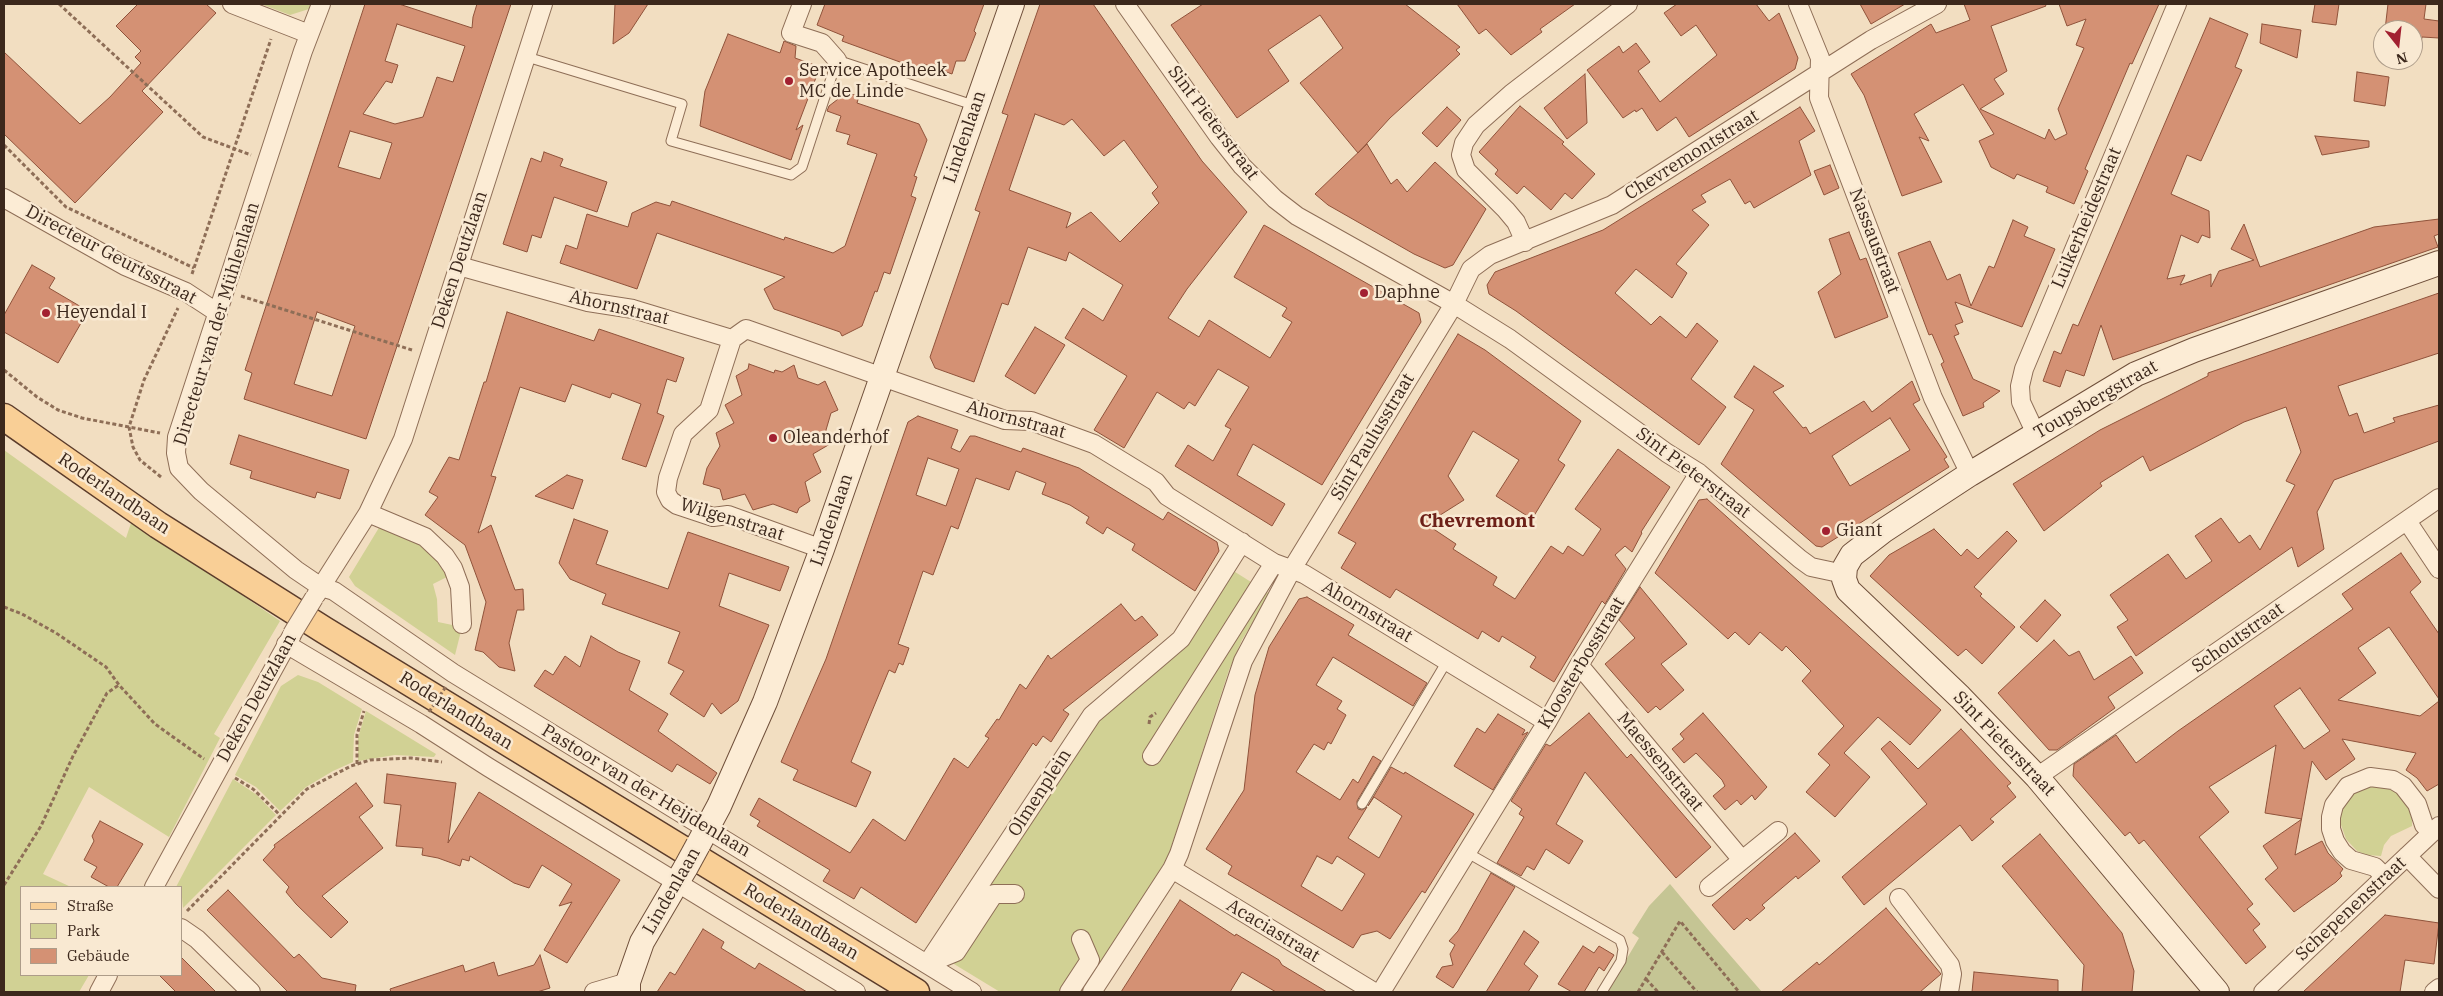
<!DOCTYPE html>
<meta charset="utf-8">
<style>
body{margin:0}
#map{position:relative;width:2443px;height:996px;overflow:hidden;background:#f2dec1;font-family:"IBM Plex Serif",serif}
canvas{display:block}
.frame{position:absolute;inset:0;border:5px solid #3c281c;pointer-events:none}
.legend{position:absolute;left:20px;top:886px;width:162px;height:90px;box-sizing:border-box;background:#f9e9d2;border:1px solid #ad9c89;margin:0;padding:6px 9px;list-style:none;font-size:15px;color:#3c281c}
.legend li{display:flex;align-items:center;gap:10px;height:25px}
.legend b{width:25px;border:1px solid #ad9c89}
.north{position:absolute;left:2373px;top:20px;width:50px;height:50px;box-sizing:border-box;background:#f9e9d2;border:1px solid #ad9c89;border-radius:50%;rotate:164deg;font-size:14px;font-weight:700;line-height:20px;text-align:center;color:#3c281c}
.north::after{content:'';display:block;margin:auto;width:18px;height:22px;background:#a22131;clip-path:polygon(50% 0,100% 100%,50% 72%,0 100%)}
</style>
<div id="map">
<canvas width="2443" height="996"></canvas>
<div class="frame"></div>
<ul class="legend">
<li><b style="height:6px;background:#f9cf96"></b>Straße</li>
<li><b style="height:14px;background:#d1d194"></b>Park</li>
<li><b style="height:14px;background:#d49174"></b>Gebäude</li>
</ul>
<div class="north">N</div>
</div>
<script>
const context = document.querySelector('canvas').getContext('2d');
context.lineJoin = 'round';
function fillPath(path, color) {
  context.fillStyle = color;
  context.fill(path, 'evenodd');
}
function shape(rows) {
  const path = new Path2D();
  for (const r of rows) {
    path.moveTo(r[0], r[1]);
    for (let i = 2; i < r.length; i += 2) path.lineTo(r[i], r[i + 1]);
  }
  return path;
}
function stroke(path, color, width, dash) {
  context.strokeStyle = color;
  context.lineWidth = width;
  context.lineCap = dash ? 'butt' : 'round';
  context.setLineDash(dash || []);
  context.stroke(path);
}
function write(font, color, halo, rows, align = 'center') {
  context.font = font + ' "IBM Plex Serif",serif';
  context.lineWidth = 5;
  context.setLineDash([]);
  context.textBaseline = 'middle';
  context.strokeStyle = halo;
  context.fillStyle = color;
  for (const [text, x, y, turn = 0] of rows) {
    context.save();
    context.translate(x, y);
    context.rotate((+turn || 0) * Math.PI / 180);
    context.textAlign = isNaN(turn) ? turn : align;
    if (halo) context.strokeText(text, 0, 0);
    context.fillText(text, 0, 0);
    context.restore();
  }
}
const green = shape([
 [261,4,311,4,309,9,290,15],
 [4,450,126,538,132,520,280,621,214,734,220,738,169,837,89,787,43,874,71,887,21,887,21,975,89,975,79,992,4,992],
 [380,526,426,545,449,576,433,584,437,599,438,622,462,627,455,655,355,586,349,577],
 [1232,570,1270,594,1242,640,1229,670,1168,857,1083,992,1000,992,954,964,946,946,1109,704],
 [298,675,318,682,362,709,354,735,353,762,333,771,306,787,280,811,256,787,235,775,281,686],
 [366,711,436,754,434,757,395,755,358,761,358,738],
 [233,779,257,795,276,815,183,908,181,887,176,887],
 [2376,784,2396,790,2409,805,2412,816,2412,826,2391,836,2384,845,2381,856,2367,855,2357,851,2346,839,2340,822,2341,812,2350,796,2357,790]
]);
const cemetery = shape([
 [1670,884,1710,932,1762,992,1607,992,1639,938,1632,933,1649,906]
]);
const building = shape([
 [138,4,206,4,216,13,142,91,163,112,75,203,4,134,4,52,80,124,110,97,141,63,135,57,141,51,116,26,138,4],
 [365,4,399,4,472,28,473,17,477,4,511,4,366,439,244,399,252,373,245,370,365,4],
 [397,24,465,46,453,82,437,77,423,117,395,124,363,114,386,81,392,83,398,65,385,61,397,24],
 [350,131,392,143,380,179,338,167,350,131],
 [317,312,355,326,332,396,294,384,317,312],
 [615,4,648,4,629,33,613,44,615,4],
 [825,4,984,4,974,31,976,33,965,61,956,61,952,74,924,64,922,70,842,41,844,36,817,25,825,4],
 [1040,4,1093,4,1202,161,1247,212,1187,289,1168,318,1199,337,1209,320,1270,358,1292,322,1282,316,1287,308,1234,277,1264,225,1419,313,1421,322,1322,485,1253,444,1237,475,1285,504,1272,526,1175,466,1188,445,1213,461,1231,429,1225,426,1249,387,1218,369,1195,406,1189,402,1184,409,1157,392,1124,448,1094,430,1127,376,1065,338,1083,308,1103,321,1123,285,1069,252,1066,261,1028,247,1008,305,1002,303,974,382,935,368,930,357,980,212,975,210,1008,115,1002,113,1040,4],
 [1035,114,1064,125,1072,119,1104,156,1124,140,1158,187,1152,193,1159,203,1120,242,1091,212,1066,228,1071,213,1009,190,1035,114],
 [1203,4,1405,4,1460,47,1456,50,1460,54,1390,118,1358,153,1300,83,1343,48,1320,15,1268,50,1289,81,1237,118,1171,25,1203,4],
 [1457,4,1575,4,1540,29,1542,32,1511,55,1486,29,1479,34,1457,4],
 [1677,4,1756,4,1769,21,1779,13,1798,58,1795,69,1689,137,1676,117,1657,131,1642,108,1636,112,1635,110,1623,118,1587,70,1619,46,1623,53,1636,43,1650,62,1638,71,1660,102,1717,55,1696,25,1681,36,1664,13,1677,4],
 [1860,4,1905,4,1871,24,1860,4],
 [1964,4,2045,4,2046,6,1991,26,2007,71,1994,79,2004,94,1980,109,2045,139,2049,129,2055,140,2067,134,2058,109,2084,48,2076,45,2086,19,2067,26,2059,4,2159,4,2132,64,2130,63,2085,169,2088,171,2074,204,2046,192,2048,187,2017,174,2014,179,1991,167,1979,141,1994,134,1963,84,1914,114,1929,141,1919,137,1942,182,1902,196,1864,95,1851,74,1931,24,1936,33,1970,20,1964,4],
 [2315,4,2339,4,2336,25,2312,22,2315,4],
 [2388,4,2426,4,2424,19,2439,21,2439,38,2422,37,2419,52,2413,51,2413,30,2385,30,2388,4],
 [2210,18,2248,34,2235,67,2242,70,2201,161,2187,155,2171,194,2209,211,2210,238,2202,235,2198,243,2181,235,2167,279,2185,275,2180,285,2211,274,2211,287,2219,271,2254,260,2231,249,2244,224,2260,267,2374,227,2439,219,2439,234,2434,236,2438,247,2113,360,2101,325,2084,376,2066,370,2060,387,2043,381,2054,351,2061,354,2073,324,2078,326,2210,18],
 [2262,24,2301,30,2297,58,2260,43,2262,24],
 [728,34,780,53,784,41,796,46,795,58,820,67,796,130,803,125,791,160,700,126,705,91,728,34],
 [2357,72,2389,77,2385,106,2354,101,2357,72],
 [1585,74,1587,123,1567,139,1544,108,1585,74],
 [846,93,859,96,857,103,919,124,927,140,914,176,917,177,911,196,916,198,890,274,884,272,877,292,875,291,862,326,842,336,840,332,774,309,764,289,785,277,657,233,637,289,560,263,566,245,577,249,587,214,628,227,632,213,656,202,670,206,672,201,784,240,785,237,833,253,845,246,877,154,847,144,850,135,836,131,841,116,827,111,829,106,846,93],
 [1520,106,1564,142,1562,144,1595,174,1572,199,1565,193,1551,210,1524,186,1517,194,1495,174,1498,170,1479,152,1520,106],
 [1447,107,1461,120,1437,147,1422,133,1447,107],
 [1800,107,1815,131,1799,141,1811,175,1754,208,1750,201,1745,204,1730,179,1701,195,1706,202,1692,210,1709,225,1676,264,1687,273,1672,298,1636,269,1615,293,1651,325,1660,316,1686,338,1697,323,1718,341,1691,379,1726,407,1699,445,1516,311,1489,294,1487,285,1495,272,1603,230,1800,107],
 [2315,136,2369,141,2369,147,2322,155,2315,136],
 [1367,144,1391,184,1397,179,1407,192,1435,162,1486,209,1453,265,1445,268,1414,254,1328,205,1315,194,1367,144],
 [544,152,563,159,560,166,607,182,597,212,554,197,541,238,532,235,527,252,503,244,531,158,541,162,544,152],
 [1830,165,1839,188,1824,195,1814,171,1830,165],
 [2013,220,2028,227,2024,236,2055,249,2022,327,1955,302,1963,322,1955,325,1959,334,1954,336,1973,379,2000,391,1983,403,1984,407,1963,416,1941,364,1944,362,1932,334,1929,335,1898,253,1930,241,1947,280,1960,274,1971,306,1989,266,1994,268,2013,220],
 [1849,232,1860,260,1866,258,1888,317,1835,338,1818,292,1841,274,1829,239,1849,232],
 [32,265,55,278,49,288,88,311,58,363,4,332,4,315,32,265],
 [2439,293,2439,353,2338,386,2349,416,2357,413,2364,433,2395,422,2393,418,2439,405,2439,441,2334,480,2317,512,2324,549,2298,567,2292,547,2136,656,2117,627,2128,620,2110,595,2168,554,2186,579,2212,561,2195,536,2221,518,2239,543,2250,535,2260,550,2295,485,2286,481,2301,452,2286,407,2244,422,2150,471,2143,456,2100,483,2102,486,2044,531,2013,484,2100,430,2208,376,2208,373,2439,293],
 [507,312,594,341,599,329,684,358,676,382,667,379,657,413,664,416,646,467,622,459,641,404,612,393,610,398,572,384,565,402,520,387,491,476,496,477,478,533,491,525,515,590,523,589,524,610,517,610,509,643,515,671,499,667,483,652,475,650,486,602,465,545,425,515,438,497,429,492,449,457,459,460,484,382,486,382,507,312],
 [1035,327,1065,345,1035,394,1005,376,1035,327],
 [1458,334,1485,350,1581,421,1558,460,1565,465,1532,519,1496,496,1519,460,1473,431,1448,476,1464,500,1426,524,1456,544,1453,549,1497,577,1493,585,1515,599,1551,546,1563,554,1568,546,1583,556,1601,529,1575,509,1618,449,1670,487,1641,532,1642,533,1632,552,1625,546,1615,555,1626,569,1605,604,1602,601,1554,682,1530,667,1536,657,1502,636,1499,642,1482,631,1478,639,1396,589,1390,598,1341,568,1356,543,1338,533,1458,334],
 [749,364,774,373,775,370,782,372,794,365,798,378,818,385,825,381,838,410,831,413,826,430,830,444,813,454,821,472,805,482,810,501,799,508,797,513,773,504,753,510,745,494,723,500,720,489,703,484,707,468,720,446,716,433,734,423,725,405,742,395,736,376,748,369,749,364],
 [1754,366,1784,386,1773,392,1803,428,1806,427,1810,434,1864,401,1872,412,1912,381,1920,400,1913,404,1947,457,1944,459,1949,467,1822,547,1816,546,1721,464,1754,410,1734,397,1754,366],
 [1890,418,1910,450,1850,486,1832,456,1890,418],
 [918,416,958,430,951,448,960,452,970,436,975,436,1021,452,1023,448,1079,468,1163,520,1168,512,1217,542,1219,551,1195,591,1132,550,1135,544,1107,527,1103,534,1086,523,1089,517,1070,505,1042,494,1046,483,1016,471,1009,490,976,478,958,529,951,526,933,575,923,571,898,644,909,648,903,665,899,663,895,673,889,670,851,762,871,772,856,807,793,780,798,770,781,762,826,659,908,422,918,416],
 [928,458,959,469,946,506,916,495,928,458],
 [239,435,349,470,340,499,317,492,315,498,250,478,252,471,230,464,239,435],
 [567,475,583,480,573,509,535,496,567,475],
 [1707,499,1941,710,1910,745,1878,717,1844,753,1870,777,1835,817,1806,792,1830,765,1818,754,1844,726,1802,681,1811,671,1786,646,1782,651,1760,632,1749,645,1735,632,1728,639,1655,573,1699,500,1707,499],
 [574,519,608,531,596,564,668,589,688,532,789,567,780,591,729,573,719,606,769,625,738,701,721,714,712,703,704,717,670,694,684,671,668,663,680,632,602,604,606,594,570,579,559,563,574,519],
 [1934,529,1961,556,1967,549,1978,559,2007,531,2017,541,1974,587,1982,594,1980,596,2015,627,1982,664,1966,649,1958,656,1870,576,1889,555,1934,529],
 [2401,553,2421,582,2410,592,2439,634,2439,699,2389,627,2358,648,2376,673,2338,700,2420,716,2439,701,2439,784,2427,791,2417,778,2406,770,2416,753,2384,747,2342,739,2355,759,2326,780,2312,761,2295,855,2322,841,2328,853,2343,869,2340,873,2342,876,2336,882,2294,912,2265,879,2278,868,2263,846,2302,819,2265,813,2276,745,2209,787,2229,812,2199,837,2253,904,2247,909,2260,924,2253,930,2266,947,2246,964,2144,840,2139,844,2130,832,2125,836,2092,798,2073,776,2074,764,2116,735,2136,763,2178,731,2353,609,2342,594,2401,553],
 [2300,688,2330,731,2304,749,2274,706,2300,688],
 [1640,587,1687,644,1661,664,1684,690,1660,710,1656,706,1648,713,1605,664,1635,638,1619,620,1640,587],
 [1307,597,1354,625,1348,635,1427,683,1413,706,1333,657,1316,685,1342,701,1337,709,1346,715,1331,744,1328,742,1324,750,1314,744,1296,772,1340,800,1353,779,1358,783,1373,756,1381,761,1357,801,1358,809,1362,810,1367,807,1348,838,1379,858,1402,816,1374,797,1368,806,1391,767,1404,774,1405,772,1474,814,1425,893,1422,891,1390,939,1377,931,1361,935,1353,948,1228,874,1232,866,1206,849,1244,790,1255,695,1269,647,1299,599,1307,597],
 [1317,856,1332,864,1337,856,1365,874,1342,911,1301,886,1317,856],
 [2045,600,2061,615,2037,642,2020,627,2045,600],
 [1121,604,1135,621,1142,616,1158,635,1063,710,1069,714,1051,742,1043,736,1036,746,1033,743,916,923,861,887,854,899,823,881,830,870,757,826,760,821,750,815,759,798,850,853,873,819,905,841,954,758,968,768,989,738,985,736,997,719,999,720,1020,684,1026,689,1048,655,1051,659,1121,604],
 [591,636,618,652,640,661,629,690,668,714,658,731,717,773,710,784,677,764,672,772,534,686,545,670,553,675,565,656,580,667,591,636],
 [2054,640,2069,656,2079,651,2094,680,2131,656,2143,673,2108,697,2115,708,2057,750,2049,750,1998,693,2054,640],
 [1589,713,1627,758,1631,754,1711,847,1676,878,1585,772,1556,824,1583,841,1569,864,1546,849,1534,870,1527,866,1521,876,1497,863,1524,817,1519,814,1522,809,1511,801,1546,744,1550,746,1589,713],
 [1703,713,1767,787,1755,800,1752,795,1741,805,1737,800,1725,810,1713,796,1725,786,1722,780,1696,753,1684,763,1672,749,1684,739,1680,734,1703,713],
 [1498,714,1525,730,1522,735,1528,732,1493,790,1454,766,1477,728,1485,733,1498,714],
 [1961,729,2011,783,2007,786,2016,797,1990,819,1994,822,1972,841,1960,825,1864,905,1842,877,1927,804,1881,749,1890,741,1918,769,1961,729],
 [387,774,456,783,448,843,479,792,620,880,567,963,544,950,572,902,559,906,572,884,542,865,529,888,514,883,470,856,469,861,462,859,460,866,438,858,422,855,423,848,396,846,401,805,384,803,387,774],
 [356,783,373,806,359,817,383,848,322,896,348,922,331,938,296,904,286,892,289,887,263,860,275,847,274,845,356,783],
 [100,821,143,844,117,887,109,887,91,877,97,867,84,860,94,841,92,836,100,821],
 [1795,833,1820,861,1798,879,1796,876,1762,905,1765,908,1750,921,1747,918,1734,930,1712,905,1795,833],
 [2040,834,2122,933,2134,971,2132,992,2082,992,2084,965,2002,866,2040,834],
 [1491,873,1515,887,1453,988,1436,977,1442,967,1453,965,1450,954,1455,945,1449,941,1458,931,1491,873],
 [228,890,294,958,299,954,322,978,356,985,355,992,288,992,207,910,228,890],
 [1180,900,1235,936,1236,934,1279,960,1282,965,1327,992,1276,992,1242,972,1230,992,1121,992,1180,900],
 [1886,908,1941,974,1920,992,1781,992,1817,962,1819,965,1886,908],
 [2385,915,2439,923,2434,964,2405,960,2400,992,2303,992,2385,915],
 [703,929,724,942,721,948,755,969,759,963,807,992,657,992,670,972,675,975,703,929],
 [1524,931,1539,942,1524,964,1538,976,1528,992,1486,992,1524,931],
 [1583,946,1594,953,1599,946,1614,955,1604,971,1599,967,1584,992,1572,992,1558,984,1583,946],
 [540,955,550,988,537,992,391,992,390,989,463,965,465,972,494,962,498,976,534,965,540,955],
 [181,957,216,992,176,992,159,975,181,975,181,957],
 [1974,972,2058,980,2058,992,1972,992,1974,972]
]);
const path = shape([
 [59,4,203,137,251,155],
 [4,145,66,207,194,268],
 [192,274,271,39],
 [241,296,412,350],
 [4,370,37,397,58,410,82,418,160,433],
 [161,477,140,460,133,447,129,427,144,380,178,308],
 [4,607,22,614,56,633,106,667,119,685,155,724,204,759],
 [1149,724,1150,717,1156,713],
 [357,764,357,735,364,711],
 [235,778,253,789,280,815],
 [4,885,41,826,73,756,107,693,119,685],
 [187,911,307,789,351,766,370,760,411,758,442,762],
 [1662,952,1697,992],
 [1646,979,1658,992],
 [1638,992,1680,921,1739,992]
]);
const lane = shape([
 [527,57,682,104,671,141,791,175,802,167,837,60,976,106],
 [1362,804,1447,661],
 [1466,852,1620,940,1623,949,1621,961,1602,992]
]);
const street = shape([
 [232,4,309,34],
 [321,4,303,51,177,437,176,453,179,468,201,491,296,570,321,587,334,591,453,673,972,992],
 [802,4,791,33,822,43,837,60],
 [1125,4,1219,137,1242,166,1275,199,1297,216,1454,304,1510,339,1667,453,1699,473,1800,559,1811,567,1844,574],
 [1798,4,1820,58,1819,98,1933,398,1970,474],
 [4,198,125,266,186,292,218,313],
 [1525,242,1516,222,1506,210,1466,170,1461,155,1464,143,1476,125,1511,94,1628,4],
 [459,266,588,302,633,309,732,339,746,329,1005,420,1031,421,1094,444,1156,482,1167,496,1274,563,1304,574,1547,722],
 [732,339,709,410,683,434,668,478,666,492,670,500,677,505,713,517,728,515,822,549],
 [2036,434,2021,402,2020,386,2024,369,2177,4],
 [368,513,425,537,445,556,453,568,460,587,462,624],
 [2407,521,2439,569],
 [316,595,368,513,403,439,543,4],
 [286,644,421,724,488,767,856,992],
 [1579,665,1742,860],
 [1152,756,1274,563],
 [2037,777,2439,498],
 [2407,856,2439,889],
 [1172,869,1374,992],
 [2385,877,2375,867,2351,860,2342,852,2335,841,2331,829,2331,817,2334,805,2348,786,2370,777,2393,780,2403,786,2417,804,2424,825,2432,833],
 [154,887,292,635],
 [1709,887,1778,831],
 [1899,898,1950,965,1952,974,1949,992],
 [181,928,197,939,251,992],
 [927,964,1092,715,1181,639,1242,542],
 [927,964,956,952,994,894,1015,894],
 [99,992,108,975],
 [594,992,628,982],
 [1069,992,1090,960,1081,939],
 [1092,992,1172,869,1179,854,1243,661,1292,569,1454,304,1471,269,1490,255,1612,205,1871,40,1937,4],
 [1381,992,1547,722,1579,665,1699,473],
 [2263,992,2439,826],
 [2434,992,2439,988]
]);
const secondary = shape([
 [698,845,719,806,765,702,822,549,1012,4],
 [628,992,628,982,642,942,686,867],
 [2217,992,2037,777,1960,697,1848,590,1844,579,1845,567,1852,555,1883,531,1970,474,2136,374,2194,350,2439,263]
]);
const primary = shape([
 [4,417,158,525,324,630,916,992]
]);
const pathBridge = shape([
 [429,712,447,685]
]);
const streetBridge = shape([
 [292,634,314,598]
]);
const secondaryBridge = shape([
 [686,867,698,845]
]);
const markers = [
 [789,81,5,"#a22131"],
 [1364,293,5,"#a22131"],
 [46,313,5,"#a22131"],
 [773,438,5,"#a22131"],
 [1826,531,5,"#a22131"]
];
const poiNames = [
 ["Service Apotheek",799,71],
 ["MC de Linde",799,92],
 ["Daphne",1374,293],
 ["Heyendal I",56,313],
 ["Oleanderhof",783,438],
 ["Giant",1836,531]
];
const streetNames = [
 ["Sint Pieterstraat",1213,123,53],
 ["Lindenlaan",965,137,-71],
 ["Chevremontstraat",1692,155,-32],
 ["Luikerheidestraat",2087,218,-67],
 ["Nassaustraat",1874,241,69],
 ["Directeur Geurtsstraat",111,255,28],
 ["Deken Deutzlaan",460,260,-72],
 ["Ahornstraat",619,308,13],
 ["Directeur van der Mühlenlaan",217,324,-73],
 ["Toupsbergstraat",2096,400,-30],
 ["Ahornstraat",1016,420,15],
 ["Sint Paulusstraat",1373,437,-59],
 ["Sint Pieterstraat",1693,473,37],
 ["Roderlandbaan",114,494,34],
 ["Wilgenstraat",732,520,17],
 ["Lindenlaan",832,520,-71],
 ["Ahornstraat",1367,612,31],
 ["Schoutstraat",2238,638,-35],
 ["Kloosterbosstraat",1582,663,-59],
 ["Deken Deutzlaan",257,698,-61],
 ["Roderlandbaan",456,711,32],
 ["Sint Pieterstraat",2004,744,46],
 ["Maessenstraat",1660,762,50],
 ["Pastoor van der Heijdenlaan",646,791,31],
 ["Olmenplein",1040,793,-57],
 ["Lindenlaan",672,891,-60],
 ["Schepenenstraat",2351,909,-43],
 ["Roderlandbaan",801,922,31],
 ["Acaciastraat",1273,931,31]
];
const neighbourhoodNames = [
 ["Chevremont",1477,522]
];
fillPath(green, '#d1d194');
fillPath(cemetery, '#c5c594');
fillPath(building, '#d49174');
stroke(building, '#8f523a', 1);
stroke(lane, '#8e6e57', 11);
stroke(street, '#8e6e57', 20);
stroke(secondary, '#6f4f3a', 26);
stroke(primary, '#5b3c2b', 29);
stroke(path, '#8e6e57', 3, [4, 2.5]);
stroke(lane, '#fcecd5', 9);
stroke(street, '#fcecd5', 18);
stroke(secondary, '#fcecd5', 24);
stroke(primary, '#f9cf96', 26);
stroke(streetBridge, '#8e6e57', 20, []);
stroke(secondaryBridge, '#6f4f3a', 26, []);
stroke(pathBridge, '#8e6e57', 3, [4, 2.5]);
stroke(streetBridge, '#fcecd5', 18);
stroke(secondaryBridge, '#fcecd5', 24);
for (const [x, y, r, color] of markers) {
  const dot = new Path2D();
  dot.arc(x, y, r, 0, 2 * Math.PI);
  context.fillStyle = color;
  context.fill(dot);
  stroke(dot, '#f9e9d2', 2);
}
write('18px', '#3c281c', '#f9e9d2', poiNames, 'left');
write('18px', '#3c281c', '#f9e9d2', streetNames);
write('bold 19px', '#6d2018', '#f9e9d2', neighbourhoodNames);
</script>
